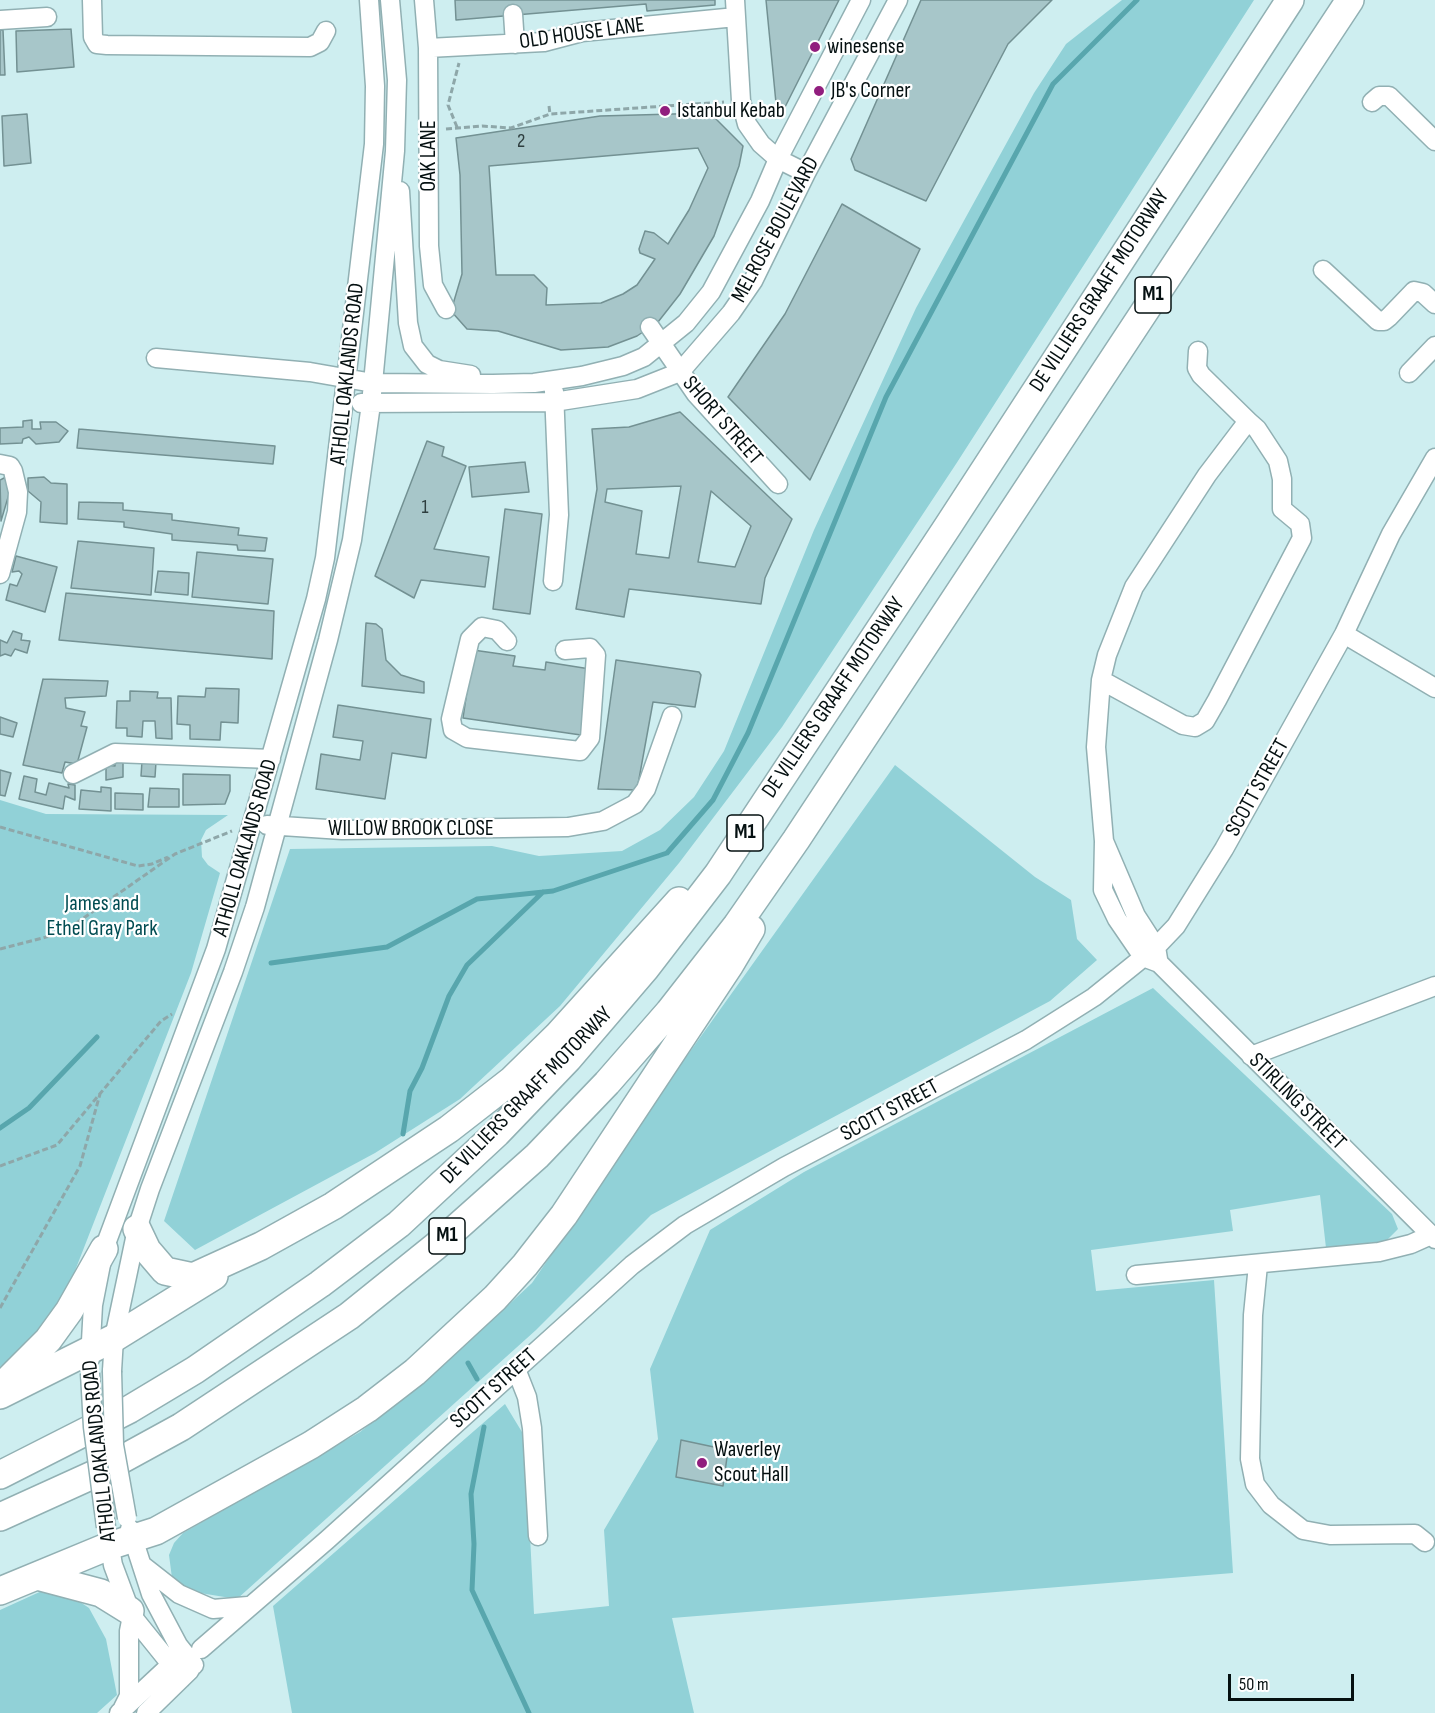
<!DOCTYPE html>
<style>
body{margin:0}
#map{position:relative;width:1435px;height:1713px;overflow:hidden;background:#ceeef0;font-family:"Sofia Sans Condensed",sans-serif}
canvas{display:block}
.scale{position:absolute;left:1228px;top:1674px;width:126px;height:27px;box-sizing:border-box;border:3px solid #051011;border-top:0;padding-left:8px;font-size:18px;line-height:21px;white-space:nowrap;color:#051011;-webkit-text-stroke:4px #fff;paint-order:stroke}
</style>
<div id="map">
<canvas width="1435" height="1713"></canvas>
<div class="scale">50 m</div>
</div>
<script>
const context = document.querySelector('canvas').getContext('2d');
context.lineJoin = 'round';
function fillPath(path, color) {
  context.fillStyle = color;
  context.fill(path, 'evenodd');
}
function shape(rows) {
  const path = new Path2D();
  for (const r of rows) {
    path.moveTo(r[0], r[1]);
    for (let i = 2; i < r.length; i += 2) path.lineTo(r[i], r[i + 1]);
  }
  return path;
}
function stroke(path, color, width, dash) {
  context.strokeStyle = color;
  context.lineWidth = width;
  context.lineCap = dash ? 'butt' : 'round';
  context.setLineDash(dash || []);
  context.stroke(path);
}
function write(font, color, halo, rows, align = 'center') {
  context.font = font + ' "Sofia Sans Condensed",sans-serif';
  context.lineWidth = 4.5;
  context.setLineDash([]);
  context.textBaseline = 'middle';
  context.strokeStyle = halo;
  context.fillStyle = color;
  for (const [text, x, y, turn = 0] of rows) {
    context.save();
    context.translate(x, y);
    context.rotate((+turn || 0) * Math.PI / 180);
    context.textAlign = isNaN(turn) ? turn : align;
    if (halo) context.strokeText(text, 0, 0);
    context.fillText(text, 0, 0);
    context.restore();
  }
}
const green = shape([
 [1122,0,1254,0,956,464,782,727,679,863,560,1006,460,1099,375,1153,195,1250,164,1221,290,849,492,846,539,856,622,851,660,830,694,797,724,751,814,530,916,308,1034,93,1066,44],
 [895,765,1035,877,1071,900,1077,939,1097,960,1050,1001,651,1215,536,1330,237,1599,200,1593,182,1586,172,1578,169,1555,174,1543,183,1533,360,1432,446,1363,532,1283,674,1074],
 [0,800,46,814,228,815,206,830,201,840,202,857,208,865,220,873,191,973,71,1281,47,1319,29,1341,0,1367],
 [1153,988,1392,1214,1398,1229,1386,1241,1326,1248,1320,1195,1230,1210,1233,1231,1091,1250,1096,1291,1214,1280,1233,1573,672,1618,694,1713,292,1713,273,1606,505,1404,525,1437,534,1614,609,1606,604,1530,658,1439,650,1369,710,1230,804,1172],
 [55,1585,89,1608,106,1639,117,1695,97,1713,0,1713,0,1610]
]);
const stream = shape([
 [271,963,387,947,477,899,553,891,667,853,713,800,748,733,886,397,1053,84,1137,0],
 [0,1128,29,1108,97,1037],
 [403,1134,410,1091,422,1068,449,996,467,965,543,892],
 [468,1363,477,1379],
 [484,1427,471,1494,474,1544,472,1590,529,1713]
]);
const building = shape([
 [455,0,715,0,715,5,647,11,646,4,456,20,455,0],
 [766,0,839,0,783,111,778,110,776,103,766,0],
 [921,0,1052,0,1008,44,926,201,855,170,851,159,921,0],
 [71,29,74,67,17,72,16,31,71,29],
 [0,30,3,30,5,75,0,75,0,30],
 [710,113,743,146,739,166,714,236,680,294,658,322,637,336,608,347,561,350,498,331,467,329,451,311,462,274,460,175,456,138,600,116,710,113],
 [698,148,708,168,689,210,668,244,654,233,645,231,639,249,640,253,655,259,637,285,623,294,601,303,546,305,547,288,534,275,496,275,489,166,698,148],
 [27,114,31,163,4,166,2,116,27,114],
 [842,204,920,249,810,480,728,397,785,314,842,204],
 [680,412,792,519,765,578,761,604,629,589,624,617,576,609,597,489,592,429,629,427,680,412],
 [681,486,669,558,636,554,642,511,605,502,607,489,681,486],
 [711,491,751,526,735,567,698,562,711,491],
 [32,420,32,429,41,429,40,422,56,422,68,431,59,442,36,444,29,437,23,439,22,443,0,444,0,428,23,427,23,421,32,420],
 [79,429,275,446,273,464,77,448,79,429],
 [427,441,444,447,442,456,466,466,434,549,489,557,485,587,421,580,414,598,375,576,427,441],
 [525,462,529,492,472,497,469,467,525,462],
 [44,477,51,483,67,484,67,524,40,522,41,502,28,491,28,478,44,477],
 [4,478,8,480,9,494,1,521,0,480,4,478],
 [79,502,123,503,123,510,172,514,172,520,239,528,238,535,267,538,265,551,238,550,237,545,172,540,172,534,124,527,124,522,78,519,79,502],
 [505,509,542,514,530,614,493,609,505,509],
 [78,541,154,548,151,595,71,588,78,541],
 [197,552,273,559,268,604,192,597,197,552],
 [16,556,57,567,45,612,6,600,10,584,17,586,22,574,19,571,12,572,16,556],
 [158,571,189,573,188,595,155,592,158,571],
 [66,593,274,611,272,659,59,640,66,593],
 [366,623,376,624,382,629,386,660,401,675,424,682,424,693,362,686,366,623],
 [13,631,22,634,21,640,30,641,27,653,15,649,11,656,5,654,0,656,0,640,7,643,13,631],
 [473,650,515,656,513,666,545,670,546,662,590,669,581,735,463,718,473,650],
 [616,660,699,672,701,675,695,707,653,702,637,790,598,789,616,660],
 [43,679,108,681,106,696,65,698,66,708,85,712,81,726,87,727,77,764,65,762,62,773,23,765,43,679],
 [206,688,239,689,238,723,221,722,220,740,190,739,190,725,177,724,178,696,205,697,206,688],
 [130,691,158,692,157,698,171,698,172,739,156,738,155,721,143,721,142,737,127,736,127,728,116,728,117,701,130,701,130,691],
 [338,705,431,719,426,758,392,753,385,799,316,789,321,754,360,760,363,741,333,737,338,705],
 [0,717,17,723,13,737,0,734,0,717],
 [115,761,123,761,123,777,106,780,106,765,115,766,115,761],
 [142,761,156,762,155,777,141,776,142,761],
 [0,770,11,773,5,796,0,795,0,770],
 [183,774,230,775,230,791,225,804,183,805,183,774],
 [24,776,37,779,35,792,46,795,49,783,69,788,68,784,75,785,75,800,65,796,63,809,19,799,24,776],
 [101,787,111,788,111,811,79,809,81,790,101,792,101,787],
 [150,788,179,789,179,807,148,807,150,788],
 [115,793,143,794,143,810,115,809,115,793],
 [681,1440,728,1450,723,1486,676,1477,681,1440]
]);
const path = shape([
 [549,106,550,114],
 [457,127,448,105,459,63],
 [446,129,482,126,511,128,550,114,724,102],
 [0,827,138,866,152,864,168,857],
 [0,949,50,936,75,924,175,854,232,831],
 [0,1166,57,1145,161,1021,172,1014],
 [0,1308,80,1166,100,1094]
]);
const minor = shape([
 [92,0,93,37,97,44,107,45,310,47,320,42,326,31],
 [424,0,428,48,429,246,433,285,446,309],
 [735,0,741,101,747,124,761,144,778,159,806,173],
 [513,14,515,44],
 [0,20,47,17],
 [428,48,544,42,582,32,736,17],
 [1372,102,1379,96,1389,96,1435,141],
 [400,191,408,323,413,346,427,364,439,370,471,375],
 [1323,270,1378,321,1384,321,1389,317,1414,291,1423,293,1435,304],
 [650,327,696,394,778,484],
 [1198,351,1197,368,1201,375,1248,421],
 [156,358,310,372,373,383,493,384,534,383,582,376,623,366,644,357,686,323,711,292,760,201,778,159,861,0],
 [1409,373,1435,346],
 [361,403,554,402,637,389,680,372,731,313,753,281,806,173,898,0],
 [0,464,10,466,13,471,18,492,17,512,0,574],
 [553,581,559,515,554,391],
 [1344,634,1435,688],
 [507,641,497,630,482,627,470,639,451,719,453,730,467,738,580,751,590,738,596,655,590,648,565,650],
 [1101,680,1183,725,1195,727,1205,721,1217,700,1302,538,1300,524,1282,509,1282,479,1278,461,1257,429,1248,421,1207,475,1134,587,1107,655,1101,680,1096,747,1104,841,1103,890,1117,919,1143,957],
 [73,774,115,753,271,759],
 [267,825,342,830,504,828,568,827,603,821,635,804,646,789,672,716],
 [1104,841,1136,916,1156,947,1158,959],
 [1143,957,1159,963,1435,1239],
 [1251,1056,1435,986],
 [1258,1265,1253,1315,1250,1459,1255,1484,1271,1505,1303,1530,1330,1535,1415,1534,1425,1542],
 [1136,1275,1379,1252,1411,1244,1431,1235],
 [90,1359,93,1305,104,1249,216,949,316,599,325,558,374,144,375,86,369,0],
 [516,1369,527,1397,532,1428,538,1536],
 [112,1371,114,1338,137,1229,150,1189,233,972,255,907,328,640,352,540,371,404,395,151,397,80,390,0],
 [130,1529,151,1594,178,1645,194,1665],
 [108,1537,113,1565,132,1616,182,1678],
 [142,1565,179,1594,213,1609,248,1606],
 [201,1649,327,1540,632,1265,685,1225,784,1167,1026,1040,1094,997,1156,947,1176,926,1224,849,1344,634,1391,534,1435,458],
 [123,1708,129,1696,129,1631,132,1616],
 [119,1713,179,1657],
 [146,1713,190,1670]
]);
const highway = shape([
 [137,1229,147,1250,165,1271,193,1277,261,1246,333,1206,449,1129,512,1080,557,1036,679,901],
 [5,1383,48,1340,69,1311,104,1249],
 [0,1395,114,1338,214,1276],
 [0,1475,130,1409,195,1370,320,1284,399,1224,497,1133,568,1059,645,969,718,874,948,526,1290,0],
 [0,1517,97,1473,181,1427,349,1316,436,1246,537,1156,607,1083,669,1012,737,925,796,840,1350,0],
 [37,1576,101,1593,130,1611],
 [0,1591,109,1546,156,1531,311,1445,367,1409,415,1372,495,1298,525,1265,564,1215,729,966,751,929]
]);
const minorBridge = shape([
 [112,1371,114,1445,127,1518],
 [90,1373,93,1427,106,1527]
]);
const markers = [
 [815,47,6,"#911e7e"],
 [819,91,6,"#911e7e"],
 [665,111,6,"#911e7e"],
 [702,1463,6,"#911e7e"]
];
const numberNames = [
 ["2",521,142],
 ["1",425,508]
];
const shields = [
 [1153,295,36],
 [745,833,36],
 [447,1236,36]
];
const shieldNames = [
 ["M1",1153,295],
 ["M1",745,833],
 ["M1",447,1236]
];
const streetNames = [
 ["OLD HOUSE LANE",582,34,-8],
 ["OAK LANE",429,156,-90],
 ["MELROSE BOULEVARD",776,230,-62],
 ["DE VILLIERS GRAAFF MOTORWAY",1100,291,-57],
 ["ATHOLL OAKLANDS ROAD",348,374,-84],
 ["SHORT STREET",722,421,49],
 ["DE VILLIERS GRAAFF MOTORWAY",834,698,-56],
 ["SCOTT STREET",1258,788,-61],
 ["WILLOW BROOK CLOSE",411,829],
 ["ATHOLL OAKLANDS ROAD",246,848,-74],
 ["DE VILLIERS GRAAFF MOTORWAY",527,1096,-46],
 ["STIRLING STREET",1297,1102,45],
 ["SCOTT STREET",890,1111,-28],
 ["SCOTT STREET",494,1389,-42],
 ["ATHOLL OAKLANDS ROAD",100,1451,-96]
];
const poiNames = [
 ["winesense",827,47],
 ["JB's Corner",831,91],
 ["Istanbul Kebab",677,111],
 ["Waverley",714,1450],
 ["Scout Hall",714,1475]
];
const parkNames = [
 ["James and",102,904],
 ["Ethel Gray Park",102,929]
];
fillPath(green, '#91d1d7');
stroke(stream, '#58a6ad', 5);
fillPath(building, '#a7c6c9');
stroke(building, '#739193', 1.5);
stroke(minor, '#91b0b3', 21);
stroke(highway, '#91b0b3', 30);
stroke(path, '#8ea7a9', 3, [6, 3]);
stroke(minor, '#fff', 18);
stroke(highway, '#fff', 27);
stroke(minorBridge, '#91b0b3', 21, []);
stroke(minorBridge, '#fff', 18);
for (const [x, y, r, color] of markers) {
  const dot = new Path2D();
  dot.arc(x, y, r, 0, 2 * Math.PI);
  context.fillStyle = color;
  context.fill(dot);
  stroke(dot, '#fff', 2);
}
write('20px', '#2e3e3f', null, numberNames);
for (const [x, y, w] of shields) {
  const box = new Path2D();
  box.roundRect(x - w / 2, y - 18, w, 36, 4.5);
  context.fillStyle = '#fff';
  context.fill(box);
  stroke(box, '#051011', 1.5);
}
write('bold 21px', '#051011', null, shieldNames);
write('22px', '#051011', '#fff', streetNames);
write('22px', '#051011', '#fff', poiNames, 'left');
write('22px', '#014c52', '#fff', parkNames);
</script>
